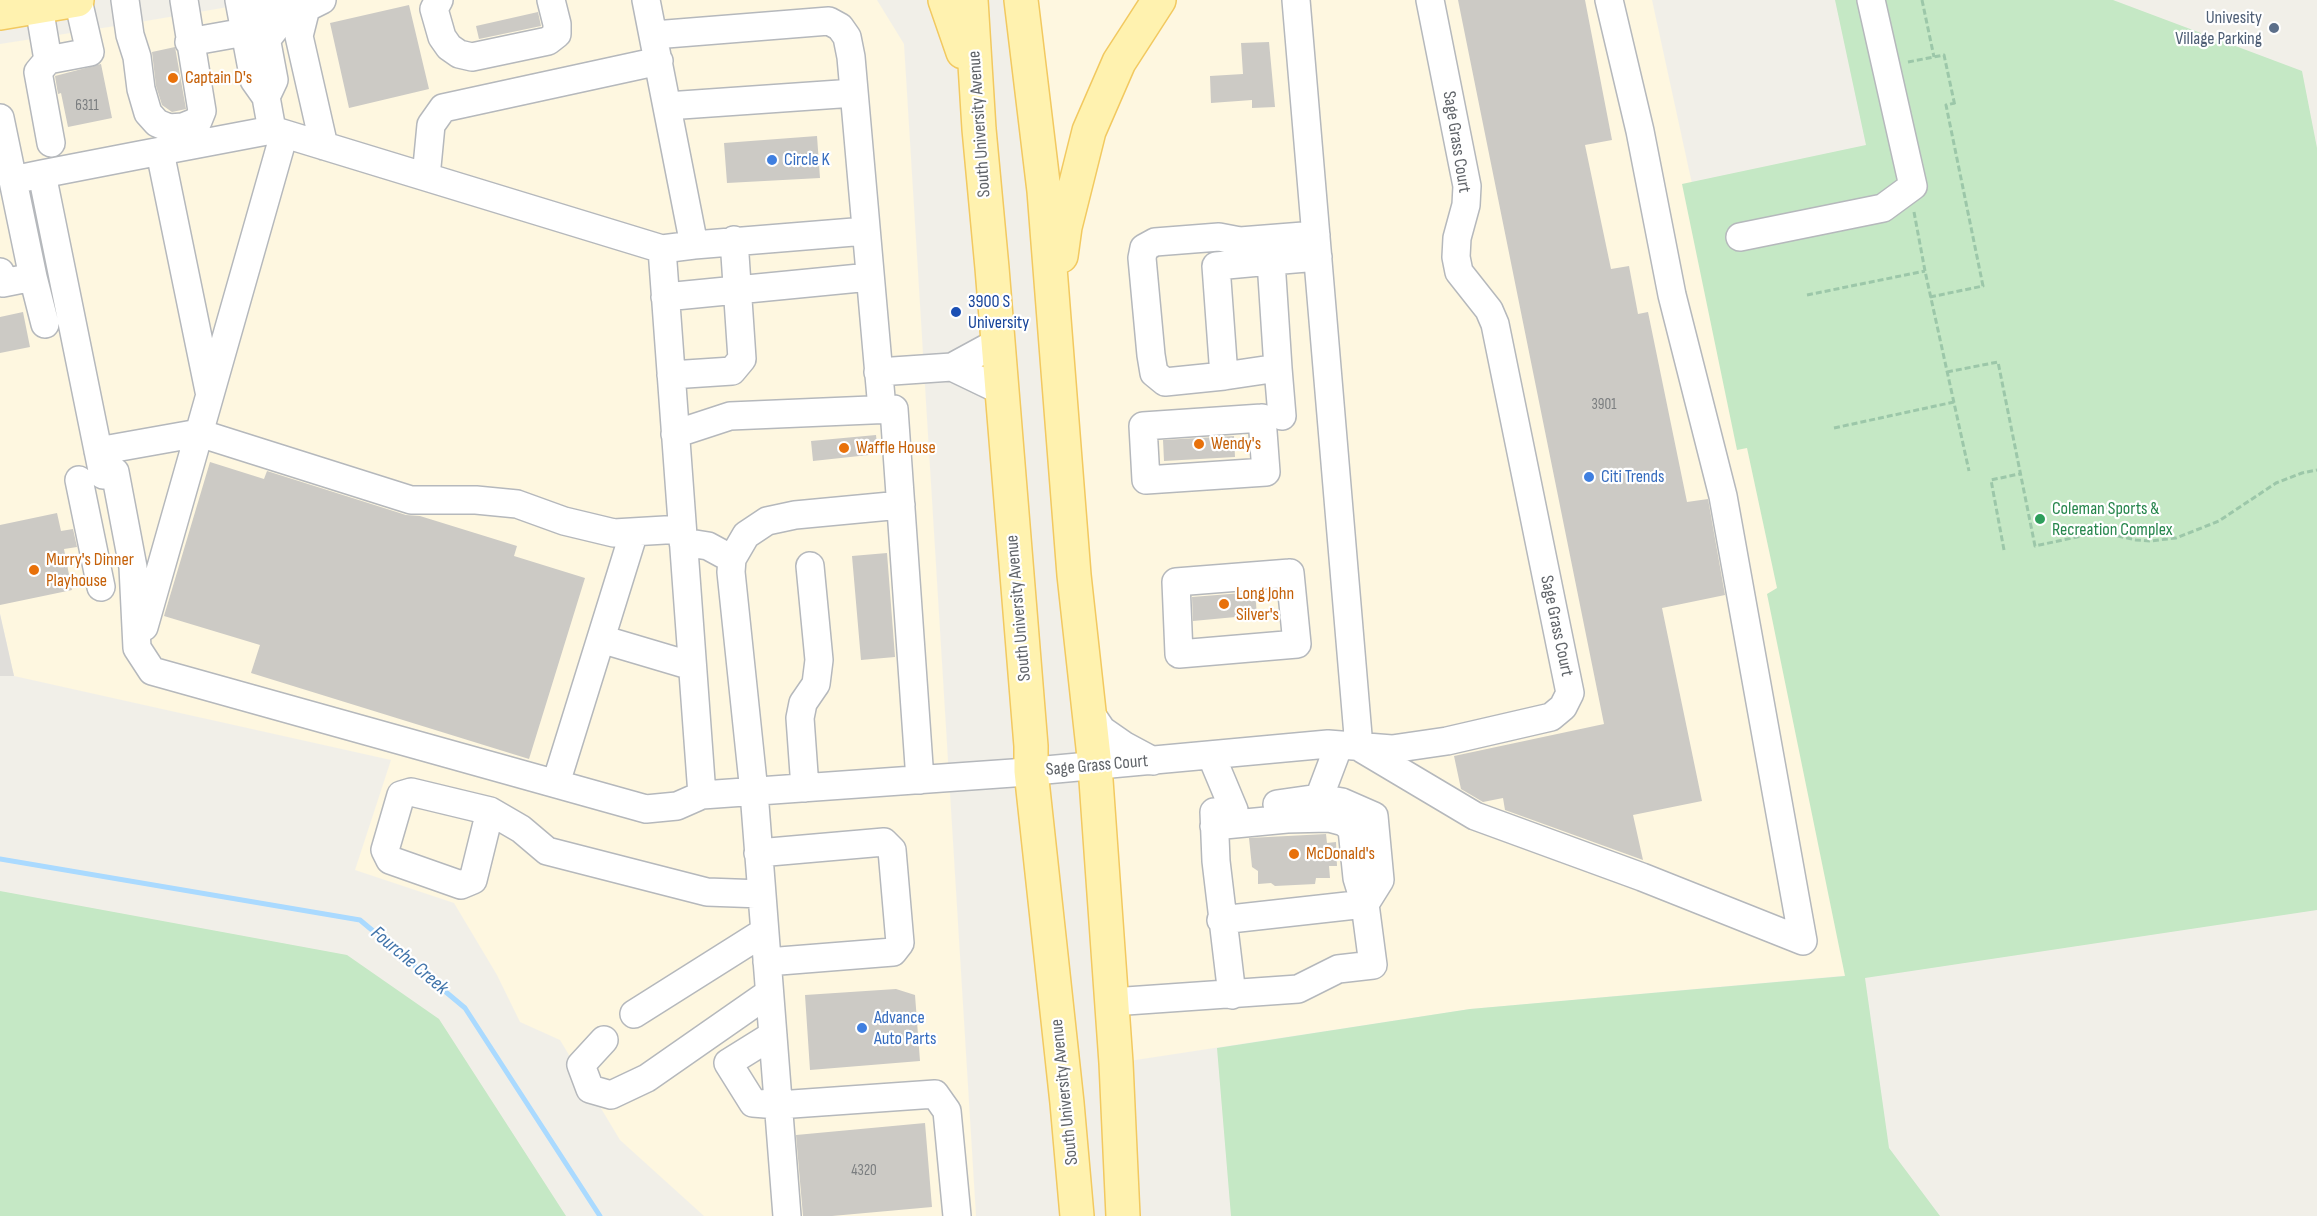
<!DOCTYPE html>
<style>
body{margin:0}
canvas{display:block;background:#f1efe8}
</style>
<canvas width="2317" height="1216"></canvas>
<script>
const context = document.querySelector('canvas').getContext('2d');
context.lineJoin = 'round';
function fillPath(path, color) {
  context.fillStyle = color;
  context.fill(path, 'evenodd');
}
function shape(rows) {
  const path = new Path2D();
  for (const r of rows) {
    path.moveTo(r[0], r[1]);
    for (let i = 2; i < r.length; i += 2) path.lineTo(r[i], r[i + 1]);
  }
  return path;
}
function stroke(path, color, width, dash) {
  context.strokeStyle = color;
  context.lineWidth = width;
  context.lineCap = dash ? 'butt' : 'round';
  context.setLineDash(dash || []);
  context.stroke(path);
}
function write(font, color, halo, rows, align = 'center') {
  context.font = font + ' "Sofia Sans Condensed",sans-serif';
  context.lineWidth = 4.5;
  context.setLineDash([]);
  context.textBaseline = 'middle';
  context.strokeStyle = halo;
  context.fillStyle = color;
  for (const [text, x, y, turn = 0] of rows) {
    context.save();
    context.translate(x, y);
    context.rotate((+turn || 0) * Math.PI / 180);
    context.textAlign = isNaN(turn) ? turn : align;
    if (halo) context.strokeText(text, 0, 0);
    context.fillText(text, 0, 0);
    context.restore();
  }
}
const commercial = shape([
 [254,0,877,0,904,44,976,1216,704,1216,620,1140,560,1040,520,1022,497,975,454,903,355,870,391,760,14,676,0,614,0,44,128,24,240,5],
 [1018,0,1652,0,1864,974,1470,1009,1116,1063]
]);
const industrial = shape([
 [0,614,14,676,0,676]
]);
const green = shape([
 [1835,0,2113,0,2302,71,2317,148,2317,910,1865,978,1889,1148,1940,1216,1231,1216,1217,1048,1470,1009,1845,976,1767,594,1777,588,1747,448,1737,450,1682,184,1866,145],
 [0,891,347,955,439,1019,566,1216,0,1216]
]);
const stream = shape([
 [0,859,360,920,465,1008,600,1216]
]);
const building = shape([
 [1458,0,1585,0,1612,140,1585,145,1611,269,1629,266,1638,314,1648,312,1687,502,1708,499,1725,595,1662,608,1702,801,1633,815,1643,860,1505,810,1503,798,1483,802,1461,789,1454,756,1604,724],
 [409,5,429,89,349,108,330,23],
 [538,12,541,26,479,39,476,26],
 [1269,42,1275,107,1252,108,1252,100,1211,103,1210,76,1243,74,1241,43],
 [175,47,186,109,172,112,162,105,156,86,152,52],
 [101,64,112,118,68,127,61,93,58,94,55,76],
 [817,136,820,178,727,183,724,143],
 [23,312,30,347,0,353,0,317],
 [876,435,878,454,813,461,811,441],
 [1234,436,1235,457,1164,461,1163,440],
 [210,462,264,479,267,471,406,515,420,516,517,546,514,556,585,578,529,759,251,673,260,645,164,616],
 [57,513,61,531,73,529,77,547,64,549,72,590,0,605,0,525],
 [887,553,895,657,861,660,852,556],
 [1255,592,1257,615,1193,621,1192,597],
 [1326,834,1327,843,1336,842,1337,866,1329,866,1330,878,1316,878,1315,884,1275,886,1271,883,1258,884,1258,871,1252,867,1249,838],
 [896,989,915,995,920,1061,810,1070,805,995],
 [925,1123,932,1207,832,1216,803,1216,796,1135]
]);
const path = shape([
 [1922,0,1934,57],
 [1908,62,1944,55,1955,106],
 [1914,212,1925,271,1969,471],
 [1807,295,1925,271],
 [1930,297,1983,286,1946,105,1955,103],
 [1947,372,1998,362,2035,546,2100,532,2136,540,2150,541,2176,538,2219,521,2276,483,2302,473,2317,470],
 [1834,428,1954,402],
 [2004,550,1991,480,2019,474]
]);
const minor = shape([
 [125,0,130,35,137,57,141,89,148,113,157,123,169,128,183,127,198,121,202,111,184,0],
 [239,0,254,80,266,97,272,130],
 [259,0,274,80,266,97],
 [322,0,306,8,299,36,324,146],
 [439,0,434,9,442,37,449,47,459,54,472,57,548,41,557,34,557,24,551,0],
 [646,0,694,245,662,249],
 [1296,0,1359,747,1475,816,1642,877,1803,941,1723,496,1672,295,1640,131,1609,0],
 [39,7,48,60,90,52,78,0],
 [654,35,829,21,840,27,847,37,851,57,882,409],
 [267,39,274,30,280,9,287,0],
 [189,42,245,32],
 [48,60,38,72,51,143],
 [667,106,854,93],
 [0,118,33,277,45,324],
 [160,152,209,391],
 [426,177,431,125,443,108,659,61],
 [13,180,42,174,140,155,272,130,662,249,702,795,677,806,646,809,152,671,137,648,133,567,115,472,103,475,42,174],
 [1740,237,1883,208,1913,186,1871,0],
 [694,245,866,231],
 [1271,261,1278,368,1224,376,1216,266,1271,261,1318,257],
 [0,272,3,283,33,277],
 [665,297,870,277],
 [998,342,952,367,1002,391],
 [1278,368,1282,416],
 [878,372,952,367],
 [671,375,732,371,742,359,734,240],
 [1224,376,1165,382,1154,373,1151,355,1142,258,1144,248,1155,242,1219,237,1240,241,1316,235],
 [1262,418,1266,472,1146,480,1143,426,1262,418],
 [675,434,730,416,894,409,920,780],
 [98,451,199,433,411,500,476,500,517,504,564,521,614,533,682,529],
 [79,480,101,587],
 [683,542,708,546,732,559],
 [1290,573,1297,644,1179,654,1176,582,1290,573],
 [144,627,284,134],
 [601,639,692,666],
 [1089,711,1102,730,1125,746,1153,761],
 [1211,755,1234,810],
 [556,783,634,532],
 [805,788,800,718,803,703,816,684,819,660,810,566],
 [702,795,1013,773,1328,744,1392,749,1447,741,1551,717,1563,707,1570,693,1495,324,1489,310,1459,272,1456,257,1457,238,1466,205,1467,186,1430,0],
 [1319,798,1339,745],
 [1277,804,1319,798,1342,802,1374,816,1380,880,1365,904],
 [490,811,473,880,461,885,390,860,385,850,401,795,411,792,490,811,521,829,547,851,707,892,762,894],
 [1218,812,1214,812,1216,861,1232,995],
 [758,853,884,842,892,850,900,943,893,952,767,962],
 [1221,920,1365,904],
 [1112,1002,1298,989,1338,969,1373,965,1365,904,1357,878,1352,829,1344,822,1329,818,1287,819,1214,826],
 [634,1014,764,932],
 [773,1035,728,1063,753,1103,778,1105,935,1094,947,1111,957,1216],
 [604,1040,581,1065,590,1089,611,1095,647,1078,769,993],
 [787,1216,754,792,731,572,732,559,746,535,767,521,795,515,901,505]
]);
const major = shape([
 [945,0,963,52],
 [971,0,979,129,992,268,1031,746,1031,771,1067,1103,1077,1216],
 [1021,0,1044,191,1074,575,1095,766,1116,1063,1123,1216],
 [0,13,77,0],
 [1061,256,1065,227,1089,131,1119,62,1159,0]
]);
const markers = [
 [2274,28,6,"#5c6f8a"],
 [173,78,6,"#e8710a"],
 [772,160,6,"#3f7fe0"],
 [956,312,6,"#1a4fb4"],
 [1199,444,6,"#e8710a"],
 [844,448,6,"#e8710a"],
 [1589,477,6,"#3f7fe0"],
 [2040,519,6,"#2e9e5b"],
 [34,570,6,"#e8710a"],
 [1224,604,6,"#e8710a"],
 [1294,854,6,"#e8710a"],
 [862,1028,6,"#3f7fe0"]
];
const numberNames = [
 ["6311",87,106],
 ["3901",1604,405],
 ["4320",864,1171]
];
const serviceNames = [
 ["Univesity",2262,18],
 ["Village Parking",2262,39]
];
const foodNames = [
 ["Captain D's",185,78],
 ["Wendy's",1211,444],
 ["Waffle House",856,448],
 ["Murry's Dinner",46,560],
 ["Playhouse",46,581],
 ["Long John",1236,594],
 ["Silver's",1236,615],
 ["McDonald's",1306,854]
];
const streetNames = [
 ["South University Avenue",980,124,-94],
 ["Sage Grass Court",1456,142,81],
 ["South University Avenue",1019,608,-95],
 ["Sage Grass Court",1556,626,78],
 ["Sage Grass Court",1097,766,-5],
 ["South University Avenue",1065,1092,-96]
];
const shopNames = [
 ["Circle K",784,160],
 ["Citi Trends",1601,477],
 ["Advance",874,1018],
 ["Auto Parts",874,1039]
];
const transitNames = [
 ["3900 S",968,302],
 ["University",968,323]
];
const leisureNames = [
 ["Coleman Sports &",2052,509],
 ["Recreation Complex",2052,530]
];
const waterNames = [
 ["Fourche Creek",409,961,40]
];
fillPath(commercial, '#fef7e0');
fillPath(industrial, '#e0deda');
fillPath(green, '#c5e8c5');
stroke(stream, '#aadaff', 5);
fillPath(building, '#cccac5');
stroke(minor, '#b5b8bc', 30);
stroke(major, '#f2c960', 36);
stroke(path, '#9cc7a9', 3, [6, 3]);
stroke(minor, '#fff', 27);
stroke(major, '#fff2af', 33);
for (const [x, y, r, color] of markers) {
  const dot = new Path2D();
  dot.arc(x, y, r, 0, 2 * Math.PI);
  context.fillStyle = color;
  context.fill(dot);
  stroke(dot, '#fff', 2);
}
write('15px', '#7a7d7f', null, numberNames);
write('18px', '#4e5e75', '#fff', serviceNames, 'right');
write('18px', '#c56008', '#fff', foodNames, 'left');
write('18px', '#5f6368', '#fff', streetNames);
write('18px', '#366cbe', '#fff', shopNames, 'left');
write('18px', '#164399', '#fff', transitNames, 'left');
write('18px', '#27864d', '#fff', leisureNames, 'left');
write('italic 20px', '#4174aa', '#fff', waterNames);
</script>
